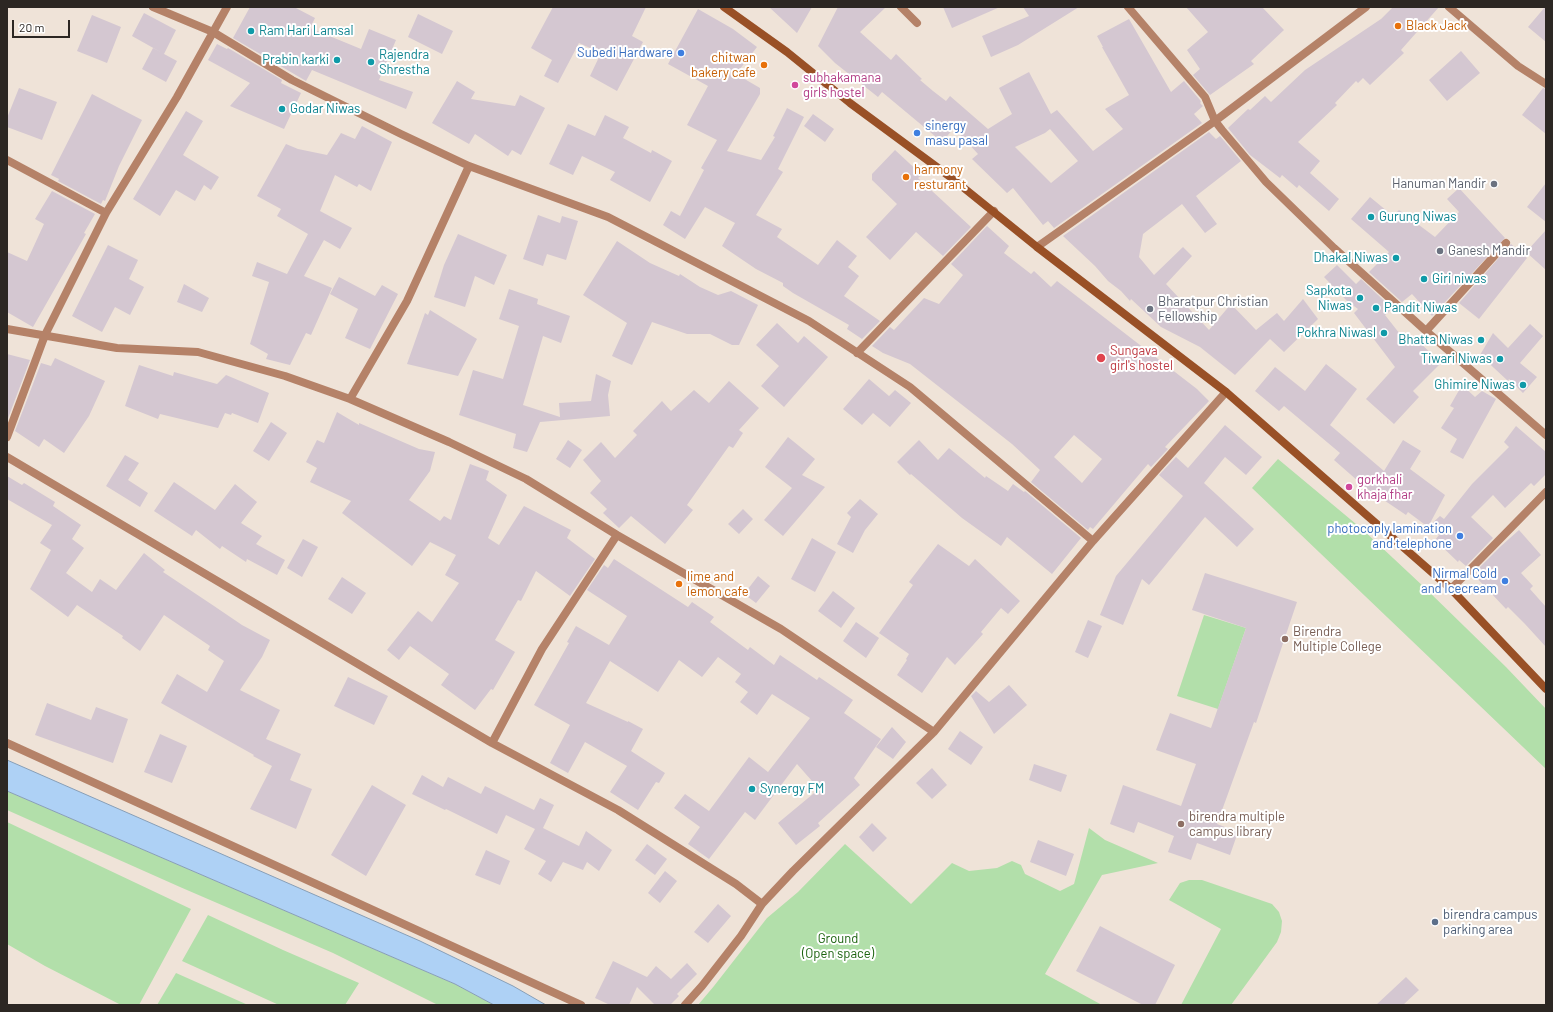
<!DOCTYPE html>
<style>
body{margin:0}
#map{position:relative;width:1553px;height:1012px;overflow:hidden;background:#efe3d8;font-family:Barlow,sans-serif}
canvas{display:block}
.frame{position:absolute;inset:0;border:8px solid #2c2723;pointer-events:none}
.scale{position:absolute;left:12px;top:20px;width:58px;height:18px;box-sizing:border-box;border:2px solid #2c2723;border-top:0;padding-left:5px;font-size:12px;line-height:14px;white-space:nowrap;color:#2c2723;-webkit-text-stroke:3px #fff;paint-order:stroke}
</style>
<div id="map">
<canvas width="1553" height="1012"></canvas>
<div class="frame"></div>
<div class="scale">20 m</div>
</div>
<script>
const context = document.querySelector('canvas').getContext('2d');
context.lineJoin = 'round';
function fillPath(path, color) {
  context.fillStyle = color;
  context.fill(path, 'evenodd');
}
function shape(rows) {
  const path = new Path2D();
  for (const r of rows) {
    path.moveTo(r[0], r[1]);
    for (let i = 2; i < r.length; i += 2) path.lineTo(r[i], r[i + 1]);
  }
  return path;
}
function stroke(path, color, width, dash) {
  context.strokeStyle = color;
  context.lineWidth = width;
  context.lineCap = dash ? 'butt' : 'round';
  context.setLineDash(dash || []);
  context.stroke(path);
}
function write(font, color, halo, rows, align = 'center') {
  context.font = font + ' Barlow,sans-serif';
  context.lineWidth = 4;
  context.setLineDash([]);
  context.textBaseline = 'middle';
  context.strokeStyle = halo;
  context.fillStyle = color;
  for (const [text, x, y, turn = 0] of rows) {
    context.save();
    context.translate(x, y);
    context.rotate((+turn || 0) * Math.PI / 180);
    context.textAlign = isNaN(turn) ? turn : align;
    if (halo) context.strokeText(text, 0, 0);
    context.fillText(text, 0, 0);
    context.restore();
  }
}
const green = shape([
 [1278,459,1362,529,1424,587,1506,667,1546,709,1546,769,1252,488],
 [1204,615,1246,628,1218,709,1177,696],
 [7,791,455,984,494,1005,438,1005,333,953,180,887,7,810],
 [7,822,191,909,139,1005,121,1005,45,966,7,944],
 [1089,828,1105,840,1158,863,1102,875,1045,974,1102,1005,698,1005,714,986,767,918,798,892,845,844,911,904,952,863,969,871,997,868,1012,861,1021,865,1025,874,1060,891,1074,884],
 [1189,880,1202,880,1272,904,1279,912,1282,921,1281,932,1277,942,1231,1005,1181,1005,1221,929,1169,900,1180,883],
 [208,915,283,950,359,983,345,1005,279,1005,182,961],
 [176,973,248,1005,157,1005]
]);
const water = shape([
 [7,760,420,941,513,986,546,1005,494,1005,455,984,7,791,7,760]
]);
const building = shape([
 [250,7,294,7,315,18,310,28,361,49,369,29,396,40,379,80,413,92,406,109,312,70,306,81,233,38],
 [553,7,646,7,632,36,643,42,617,91,590,76,601,53,579,43,558,83,544,76,552,60,531,48],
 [769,7,812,7,797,33],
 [838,7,886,7,860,32,891,60,896,54,922,79,920,80,933,91,946,101,950,96,988,129,1012,114,999,88,1029,72,1051,114,1057,110,1093,151,1123,129,1105,109,1129,95,1102,47,1103,47,1097,36,1129,19,1171,92,1184,81,1200,100,1201,102,1200,103,1203,106,1194,114,1202,123,1054,228,1048,221,1043,225,1013,188,1007,193,972,159,978,154,954,128,942,142,882,92,878,97,835,63,818,46],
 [1050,129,1078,161,1051,183,1015,147,1045,133],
 [943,7,1000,7,952,28],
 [1023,7,1079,7,1018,45,991,57,982,36,1029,16],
 [1186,7,1262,7,1284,30,1251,61,1254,64,1210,95,1193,75,1200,69,1187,50,1208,32],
 [1393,7,1439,7,1401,50,1404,53,1370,85,1363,78,1358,83,1356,81,1335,103,1337,105,1298,142,1320,161,1310,173,1339,199,1329,211,1299,185,1297,188,1282,175,1280,178,1250,155,1228,128,1248,109,1250,110,1265,96,1271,102,1305,70,1381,19],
 [1545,7,1546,7,1546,42,1528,27],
 [698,9,733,29,757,47,736,74,760,88,760,94,727,151,761,160,775,137,773,136,787,108,804,117,778,169,783,172,756,215,782,229,777,237,818,265,837,240,857,256,848,267,859,276,844,296,880,321,862,339,847,329,849,325,793,293,783,286,783,283,756,269,722,246,735,223,705,207,685,239,663,225,671,211,680,216,704,170,701,168,717,140,687,125,708,86,668,64],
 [144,13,176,30,164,54,132,36],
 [418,14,453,31,442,54,408,37],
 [92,15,121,27,107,63,77,51],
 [217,44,227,49,228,48,282,80,281,83,301,93,284,129,230,106,250,83,208,60],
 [153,48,177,61,166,82,142,69],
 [1461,51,1480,73,1447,101,1429,80],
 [457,81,475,92,471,99,515,106,520,95,545,108,521,155,512,150,508,156,475,134,469,144,432,123],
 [19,88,57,102,42,140,7,127,7,118],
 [1543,88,1546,89,1546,134,1522,115],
 [92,94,142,120,119,166,105,201,103,200,101,204,58,181,59,179,51,175],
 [186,111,203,121,183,155,219,177,211,190,204,185,195,201,176,190,160,216,133,199],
 [813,114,834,129,825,142,804,126],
 [605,115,629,127,623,138,651,153,652,150,672,161,650,202,610,180,615,172,582,156,573,175,549,164,568,124,595,136],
 [362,126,392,142,371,191,359,184,357,187,335,175,320,211,352,228,340,249,324,240,304,276,332,288,311,335,306,333,290,365,266,359,268,354,250,344,269,282,252,276,257,262,287,274,308,234,277,216,281,209,257,196,286,144,298,149,327,155,341,133,355,139],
 [1209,132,1216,139,1220,136,1241,161,1196,196,1217,224,1205,233,1182,204,1143,234,1139,257,1154,275,1183,247,1192,256,1166,284,1209,330,1231,304,1256,330,1277,313,1284,321,1303,299,1318,319,1284,352,1270,339,1235,375,1200,347,1161,327,1131,299,1130,301,1121,291,1108,281,1095,266,1063,236],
 [895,150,922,175,918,178,971,227,943,256,916,232,890,260,866,237,897,204,872,180,872,174],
 [1546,183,1546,222,1527,207],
 [1459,188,1505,238,1432,316,1412,294,1402,302,1369,272,1389,252,1351,219,1370,197,1393,216,1399,210,1435,237,1459,212,1447,199],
 [52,191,95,214,84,233,86,234,33,327,7,312,7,252,27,261,44,224,35,219],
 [538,215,560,223,562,216,578,221,566,260,547,254,543,266,523,259],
 [987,226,1009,246,1004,253,1031,274,1034,271,1051,287,1057,281,1197,389,1209,401,1165,447,1168,449,1151,467,1148,464,1093,529,1090,527,1088,530,1031,482,1040,470,1012,444,910,364,883,353,872,346,890,327,894,330,924,298,939,304,963,275,951,264],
 [1074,435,1102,459,1082,483,1054,457],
 [1546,230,1546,270,1526,252],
 [458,234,507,255,494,285,475,276,465,307,434,297,444,265],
 [617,241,650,263,679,276,680,274,700,287,718,295,731,291,758,305,739,345,732,345,710,334,687,334,652,322,632,365,612,356,627,323,583,295],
 [1511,244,1527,258,1479,319,1459,303],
 [108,245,138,260,129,279,144,287,130,315,115,307,102,332,72,316],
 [1337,265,1356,284,1361,279,1393,309,1385,315,1407,343,1413,336,1441,363,1413,391,1419,397,1394,424,1366,399,1395,367,1354,313,1358,309,1347,301,1324,277],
 [339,277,375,296,382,285,398,294,370,349,345,338,358,309,330,294],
 [184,284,209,298,202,312,177,302],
 [509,289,538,299,537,304,570,316,561,343,543,336,523,405,560,417,559,403,591,401,596,374,611,381,608,395,610,416,540,422,527,452,513,448,516,434,459,415,473,370,503,379,519,326,499,319],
 [430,310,477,339,458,376,407,364,425,313,428,315],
 [777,323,798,343,804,336,828,357,784,407,761,386,779,366,756,345],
 [1530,324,1543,336,1520,363,1537,377,1523,393,1509,379,1508,381,1480,355,1493,333,1508,348],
 [7,354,30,360,7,421],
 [55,358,105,381,89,416,64,453,44,439,39,447,15,431,41,363,51,366],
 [1326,364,1357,389,1330,425,1384,471,1403,440,1421,451,1410,469,1445,495,1428,527,1408,512,1406,515,1366,488,1334,460,1340,453,1284,406,1279,411,1255,391,1275,367,1305,391],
 [139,365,173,376,174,372,217,384,226,375,269,393,258,423,232,413,231,415,225,413,218,428,160,414,158,419,125,406],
 [869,379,889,396,895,390,911,403,890,427,873,413,862,425,843,409],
 [729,381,759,408,739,430,743,433,733,448,729,446,687,505,693,510,665,544,631,516,619,528,603,513,607,509,590,493,601,481,583,460,601,442,615,458,637,435,633,431,662,401,671,411,694,390,709,403],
 [1462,385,1475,397,1482,391,1496,399,1463,459,1450,452,1457,439,1441,428,1454,408,1450,406],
 [337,412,359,425,359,423,419,449,435,452,430,471,409,500,440,521,444,516,451,520,470,464,489,471,486,480,507,495,488,538,499,545,524,506,571,530,567,538,595,559,570,596,536,571,521,601,518,600,495,640,515,652,493,690,491,689,475,710,441,685,449,674,410,646,399,660,387,650,418,611,432,622,459,583,445,575,456,555,430,542,412,566,342,513,351,501,310,482,317,468,306,462,317,440,324,443],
 [271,422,287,433,269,461,253,451],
 [1225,425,1262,457,1246,475,1225,457,1204,483,1254,529,1237,547,1205,517,1149,585,1142,579,1123,625,1100,615,1116,576,1183,496,1159,475,1176,457,1188,468],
 [1516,426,1546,452,1546,474,1534,486,1531,483,1505,508,1493,495,1471,517,1493,538,1466,566,1459,560,1458,562,1435,540,1439,535,1428,527,1440,516,1444,519,1472,484,1509,447,1504,442],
 [788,437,815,459,802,475,825,487,783,536,764,520,792,488,765,467],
 [568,440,582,450,570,468,556,459],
 [919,440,938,460,949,448,985,478,986,476,1008,491,1013,484,1024,492,1025,491,1081,538,1052,574,1007,537,1001,546,962,518,911,474,910,475,897,462],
 [125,455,139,463,128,480,148,493,140,507,106,486],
 [7,476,22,485,24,483,55,502,53,506,81,525,72,539,84,548,66,573,92,592,100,579,116,590,144,553,165,570,163,572,214,606,242,625,270,640,262,657,240,690,280,710,266,739,301,754,290,780,312,789,296,829,250,809,272,766,253,756,254,755,161,703,177,674,207,692,224,661,208,650,210,646,164,615,140,651,122,638,123,636,77,605,68,617,30,589,51,550,40,543,52,525,7,499],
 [174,482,215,510,235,484,257,502,241,523,262,536,256,544,285,560,277,575,247,559,246,562,222,546,220,549,196,530,192,536,154,511],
 [860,499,878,514,865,530,853,553,837,544,851,517,847,513],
 [743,509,753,519,739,534,728,524],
 [1519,530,1541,555,1521,573,1533,586,1530,589,1546,607,1546,647,1525,624,1508,607,1506,609,1473,574,1501,546],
 [812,538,836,552,815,592,791,579],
 [303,539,318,547,302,577,287,568],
 [938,544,969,566,975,559,1020,601,1008,614,1001,608,981,632,983,634,955,665,947,657,922,693,897,675,907,660,906,659,909,654,879,633,913,585,909,582],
 [614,559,688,607,692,602,714,617,710,622,748,650,750,647,774,665,780,655,817,680,819,677,853,700,844,713,881,739,854,778,860,785,818,823,820,826,796,845,778,823,819,789,797,764,755,820,745,812,709,859,688,844,700,827,674,808,685,794,709,811,749,757,768,772,810,718,772,694,757,715,740,702,748,692,735,682,741,674,718,657,702,677,679,660,658,692,610,661,586,703,628,722,628,721,643,729,631,751,665,773,659,783,656,782,638,810,610,792,627,766,585,742,568,773,550,763,570,725,534,705,569,643,567,642,576,626,609,645,627,616,587,590,604,565,608,568],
 [1205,573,1297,602,1256,723,1254,722,1217,824,1238,832,1230,855,1197,843,1191,860,1168,852,1174,836,1138,822,1134,833,1110,824,1123,785,1181,806,1196,764,1156,750,1170,713,1211,728,1246,628,1192,610],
 [758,576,770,586,756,603,744,594],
 [342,577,366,593,352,614,328,599],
 [833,591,855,608,841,628,818,611],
 [1088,620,1102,626,1088,658,1075,652],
 [856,622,879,638,866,658,843,641],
 [348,677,388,696,374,725,334,706],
 [1009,685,1027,705,994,734,971,696,976,691,989,702],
 [47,703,91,720,96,707,128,719,113,763,35,735],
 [892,727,906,742,893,759,876,747],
 [960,731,983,747,971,765,948,749],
 [160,734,187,746,172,783,144,772],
 [1034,764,1067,775,1061,792,1029,780],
 [932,768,947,785,932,799,916,783],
 [422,775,443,787,448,777,481,794,485,786,534,810,540,798,554,805,543,828,579,846,586,831,612,850,599,871,587,862,583,870,563,862,551,882,538,874,546,861,524,849,535,829,506,815,497,834,446,809,445,810,412,794],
 [372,785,406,805,366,876,331,855],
 [872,823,887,838,873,852,859,837],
 [1038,840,1074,854,1066,876,1030,862],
 [647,844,667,859,655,875,635,860],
 [486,850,510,861,500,885,475,875],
 [665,871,677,881,660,903,648,893],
 [718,904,731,916,708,943,694,932],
 [1100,926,1175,965,1155,1005,1143,1005,1076,971],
 [613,961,647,977,656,966,671,979,687,963,697,974,677,994,679,996,670,1005,655,1005,637,987,629,1005,610,1005,595,998],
 [1406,977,1419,990,1403,1005,1376,1005]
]);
const street = shape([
 [153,7,213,32,292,80,401,134,469,166,608,217,809,321,910,387,1093,541],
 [901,7,917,23],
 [1128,7,1205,97,1215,121,1222,130,1266,182,1334,248,1426,331,1546,435],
 [1449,7,1518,66,1546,84],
 [7,160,106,213],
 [1037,247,1215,121,1366,7],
 [7,329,117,348,198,352,285,376,350,399,449,442,526,479,617,535,781,629,934,732],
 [1426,331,1506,243],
 [857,353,994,211],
 [350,399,407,301,469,166],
 [7,437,45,335,106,213,177,97,227,7],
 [7,457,492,743,618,810,736,884,762,904,793,871,934,732,1093,541,1226,392],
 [1451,589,1546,492],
 [7,743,581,1005],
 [492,743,542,649,617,535],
 [685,1005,702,986,741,936,762,904]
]);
const secondary = shape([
 [724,7,787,52,850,103,949,176,1037,247,1226,392,1451,589,1546,689]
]);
const markers = [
 [1398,26,4,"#e8710a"],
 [251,31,4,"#0f9aa8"],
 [681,53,4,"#3f7fe0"],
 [337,60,4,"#0f9aa8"],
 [371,62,4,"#0f9aa8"],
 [764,65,4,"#e8710a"],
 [795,85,4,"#d1479c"],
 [282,109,4,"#0f9aa8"],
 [917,133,4,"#3f7fe0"],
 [906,177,4,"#e8710a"],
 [1494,184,4,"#6b7280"],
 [1371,217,4,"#0f9aa8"],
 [1440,251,4,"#6b7280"],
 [1396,258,4,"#0f9aa8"],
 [1424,279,4,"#0f9aa8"],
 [1360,298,4,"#0f9aa8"],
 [1376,308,4,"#0f9aa8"],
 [1150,309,4,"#6b7280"],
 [1384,333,4,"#0f9aa8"],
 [1481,340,4,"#0f9aa8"],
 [1101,358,5,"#e0444e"],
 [1500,359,4,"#0f9aa8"],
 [1523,385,4,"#0f9aa8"],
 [1349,487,4,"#d1479c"],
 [1460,536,4,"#3f7fe0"],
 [1505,581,4,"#3f7fe0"],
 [679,584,4,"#e8710a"],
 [1285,639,4,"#8d6e63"],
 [752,789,4,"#0f9aa8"],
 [1181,824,4,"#8d6e63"],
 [1435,922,4,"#5c6f8a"]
];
const foodNames = [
 ["Black Jack",1406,26],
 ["chitwan",756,58,"right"],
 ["bakery cafe",756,73,"right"],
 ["harmony",914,170],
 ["resturant",914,185],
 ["lime and",687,577],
 ["lemon cafe",687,592]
];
const cultureNames = [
 ["Ram Hari Lamsal",259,31],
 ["Rajendra",379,55],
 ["Shrestha",379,70],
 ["Prabin karki",329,60,"right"],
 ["Godar Niwas",290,109],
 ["Gurung Niwas",1379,217],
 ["Dhakal Niwas",1388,258,"right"],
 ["Giri niwas",1432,279],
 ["Sapkota",1352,291,"right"],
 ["Niwas",1352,306,"right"],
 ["Pandit Niwas",1384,308],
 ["Pokhra Niwasl",1376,333,"right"],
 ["Bhatta Niwas",1473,340,"right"],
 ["Tiwari Niwas",1492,359,"right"],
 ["Ghimire Niwas",1515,385,"right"],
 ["Synergy FM",760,789]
];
const shopNames = [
 ["Subedi Hardware",673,53],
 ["sinergy",925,126,"left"],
 ["masu pasal",925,141,"left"],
 ["photocoply lamination",1452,529],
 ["and telephone",1452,544],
 ["Nirmal Cold",1497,574],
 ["and Icecream",1497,589]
];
const hotelNames = [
 ["subhakamana",803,78],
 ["girls hostel",803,93],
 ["gorkhali",1357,480],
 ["khaja fhar",1357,495]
];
const worshipNames = [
 ["Hanuman Mandir",1486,184,"right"],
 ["Ganesh Mandir",1448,251],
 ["Bharatpur Christian",1158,302],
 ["Fellowship",1158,317]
];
const healthNames = [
 ["Sungava",1110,351],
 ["girl's hostel",1110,366]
];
const educationNames = [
 ["Birendra",1293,632],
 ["Multiple College",1293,647],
 ["birendra multiple",1189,817],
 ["campus library",1189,832]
];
const serviceNames = [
 ["birendra campus",1443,915],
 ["parking area",1443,930]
];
const parkNames = [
 ["Ground",838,939],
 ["(Open space)",838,954]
];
fillPath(green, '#b2dfaa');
fillPath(water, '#aed1f5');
stroke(water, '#879eb6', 1);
fillPath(building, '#d4c7d1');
stroke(street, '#b58268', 8);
stroke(secondary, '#995026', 8);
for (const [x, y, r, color] of markers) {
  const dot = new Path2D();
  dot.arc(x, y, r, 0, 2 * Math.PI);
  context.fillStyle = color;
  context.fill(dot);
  stroke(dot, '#fff', 1.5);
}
write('13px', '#c56008', '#fff', foodNames, 'left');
write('13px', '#0d838f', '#fff', cultureNames, 'left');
write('13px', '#366cbe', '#fff', shopNames, 'right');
write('13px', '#b23c85', '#fff', hotelNames, 'left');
write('13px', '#5b616d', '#fff', worshipNames, 'left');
write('13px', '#be3a42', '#fff', healthNames, 'left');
write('13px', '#785e54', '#fff', educationNames, 'left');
write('13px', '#4e5e75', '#fff', serviceNames, 'left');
write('13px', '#1b630e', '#fff', parkNames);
</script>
